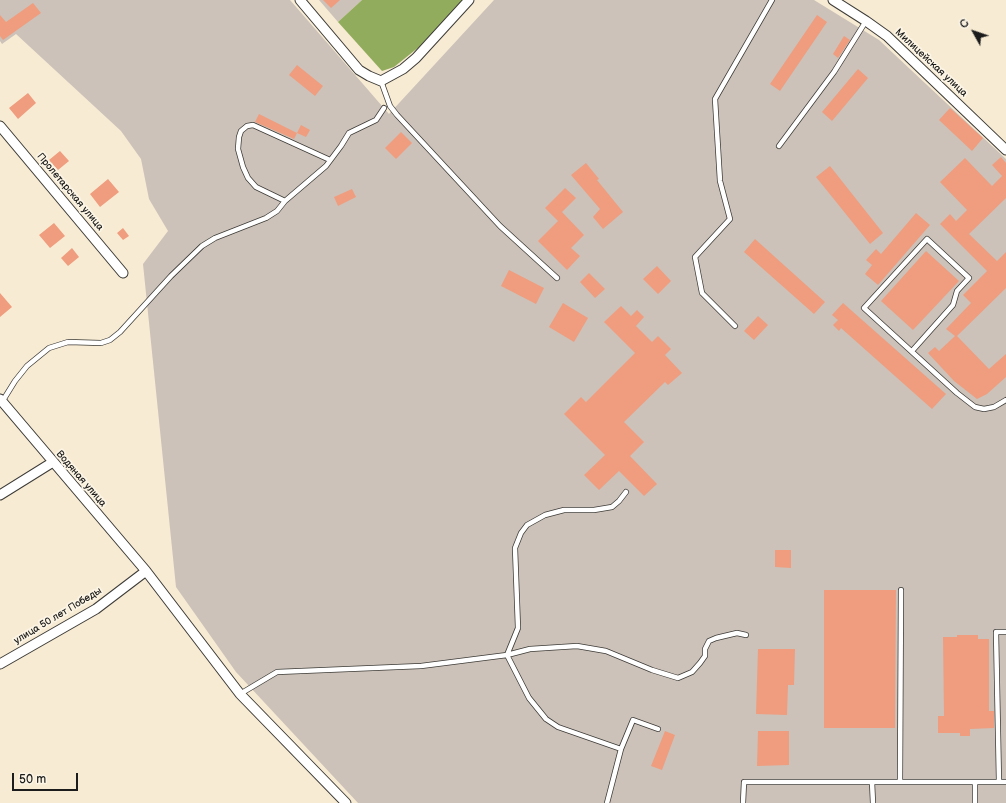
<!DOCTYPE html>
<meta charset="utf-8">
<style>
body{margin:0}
#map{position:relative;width:1006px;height:803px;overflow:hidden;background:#f7ebd3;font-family:"Balsamiq Sans",sans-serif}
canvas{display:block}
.north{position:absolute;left:954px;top:12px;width:40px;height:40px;-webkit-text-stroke:3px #fcf5e5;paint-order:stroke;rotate:310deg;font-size:11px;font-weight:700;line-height:16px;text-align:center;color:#1c1c1c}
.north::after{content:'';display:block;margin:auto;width:14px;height:18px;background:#1c1c1c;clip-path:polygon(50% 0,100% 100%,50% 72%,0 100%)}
.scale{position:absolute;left:12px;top:773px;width:66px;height:18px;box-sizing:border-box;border:2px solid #1c1c1c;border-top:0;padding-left:5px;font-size:12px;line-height:14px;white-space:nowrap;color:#1c1c1c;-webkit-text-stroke:3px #fcf5e5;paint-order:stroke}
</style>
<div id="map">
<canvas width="1006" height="803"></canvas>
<div class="north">С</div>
<div class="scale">50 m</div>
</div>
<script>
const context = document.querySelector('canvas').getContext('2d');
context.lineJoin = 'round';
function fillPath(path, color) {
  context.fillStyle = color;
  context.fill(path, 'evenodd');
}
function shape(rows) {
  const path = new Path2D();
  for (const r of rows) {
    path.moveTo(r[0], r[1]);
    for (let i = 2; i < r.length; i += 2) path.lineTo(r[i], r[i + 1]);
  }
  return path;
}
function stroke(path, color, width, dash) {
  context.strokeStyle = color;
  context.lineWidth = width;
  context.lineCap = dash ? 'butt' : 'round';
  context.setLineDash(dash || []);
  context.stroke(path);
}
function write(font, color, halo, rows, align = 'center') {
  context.font = font + ' "Balsamiq Sans",sans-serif';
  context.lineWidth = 3.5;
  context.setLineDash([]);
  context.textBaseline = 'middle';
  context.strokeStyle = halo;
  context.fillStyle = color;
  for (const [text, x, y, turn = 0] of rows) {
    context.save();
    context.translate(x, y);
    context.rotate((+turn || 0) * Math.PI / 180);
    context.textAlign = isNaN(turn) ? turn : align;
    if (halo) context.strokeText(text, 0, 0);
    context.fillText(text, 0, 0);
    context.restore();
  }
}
const industrial = shape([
 [0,0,290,0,389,114,494,0,814,0,879,40,1006,159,1006,803,358,803,236,672,176,587,143,264,168,231,149,199,141,159,121,131,16,34,2,44,0,41],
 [319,0,362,0,338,22]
]);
const forest = shape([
 [362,0,463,0,419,47,394,67,382,71,338,22]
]);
const building = shape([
 [323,0,340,0,331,8],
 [33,3,41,13,3,40,0,36,0,15,6,22],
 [817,15,827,22,780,91,770,84],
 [844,36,850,40,838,58,833,54],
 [297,65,323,86,315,96,289,75],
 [858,69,868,78,832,121,822,112],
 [28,93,36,103,18,119,9,108],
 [950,108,983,138,972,151,939,120],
 [259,114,297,133,294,139,255,122],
 [301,125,310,130,306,137,297,133],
 [401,132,412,143,396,159,385,148],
 [60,151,69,161,58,170,49,160],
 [1001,157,1006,163,1006,198,969,234,997,261,1006,252,1006,288,957,336,989,369,1006,354,1006,377,987,394,977,399,954,381,928,353,935,347,939,351,955,336,946,329,971,303,963,295,987,271,940,224,950,214,956,221,967,210,940,182,965,158,992,186,1002,176,992,165],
 [586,163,599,179,597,180,623,212,603,229,593,217,600,209,571,175],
 [830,166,883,233,870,244,816,177],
 [108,179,119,192,100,207,90,194],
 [565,188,576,198,562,212,584,235,571,248,580,256,567,270,538,241,558,221,545,208],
 [352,189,356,197,338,206,334,197],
 [916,213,930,225,878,285,865,274,872,265,866,260,876,249,881,254],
 [54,223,65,236,50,248,39,235],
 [123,228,129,236,123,240,117,233],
 [755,239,825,302,814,314,744,252],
 [72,248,79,257,68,266,61,258],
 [926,251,959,281,913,330,881,301],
 [657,266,671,281,658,294,643,279],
 [509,270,544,288,536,304,501,286],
 [589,273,605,289,595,298,580,282],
 [0,293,12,307,0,317],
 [563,303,588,318,574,342,549,327],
 [843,303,946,394,932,409,841,328,839,331,833,325,838,320,832,315],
 [621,306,631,316,637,310,644,317,636,326,652,342,658,336,671,349,665,355,682,373,668,385,665,382,624,422,644,442,630,456,657,484,644,496,619,471,599,490,584,475,605,455,564,414,581,397,586,402,635,353,604,322],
 [758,316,768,325,754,340,744,331],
 [775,550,791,550,791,568,775,567],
 [824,590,896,590,895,728,824,728],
 [957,635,978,635,978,639,989,639,989,711,994,711,994,728,970,729,970,736,960,736,960,733,938,733,938,716,944,716,943,637,957,637],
 [758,649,795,649,794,685,788,685,787,715,756,714],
 [665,731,675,735,662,770,651,766],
 [758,731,789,731,789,765,757,766]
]);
const service = shape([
 [381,81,390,106,397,115,500,226,557,278],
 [779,146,834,72,866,21],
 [285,201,256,187,248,178,243,167,238,149,239,137,241,131,247,126,253,125,330,160],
 [735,326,702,293,695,257,730,219,720,181,715,99,772,0],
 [912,351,953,305,957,291,969,278,927,239,864,308,957,393,975,407,984,409,994,407,1006,400],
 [2,402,15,381,27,366,49,348,68,342,101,343,110,340,120,332,171,276,202,246,215,238,266,218,277,211,285,201,326,166,341,146,349,133,376,120,384,108],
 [507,655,530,649,577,646,606,651,652,670,678,678,692,672,700,663,705,656,705,649,709,641,716,638,737,633,746,635],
 [507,655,518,628,515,548,521,533,527,525,545,515,564,510,594,510,612,507,619,501,626,492],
 [240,694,277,672,421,666,507,655,529,698,546,719,558,727,621,749],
 [872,782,873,803],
 [900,782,901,590],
 [999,782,996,632,1006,632],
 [607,803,621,749,633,720,658,729],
 [743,803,744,782,1006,782],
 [975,803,975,782]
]);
const minor = shape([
 [300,0,359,70,369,76,381,81,403,69,416,58,469,0],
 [833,0,866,21,887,36,1006,150],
 [0,126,123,273],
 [0,399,146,571,240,694,346,803],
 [0,495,53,462],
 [0,664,96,609,146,571]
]);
const streetNames = [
 ["Милицейская улица",931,63,43],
 ["Пролетарская улица",70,192,50],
 ["Водяная улица",81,479,49],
 ["улица 50 лет Победы",58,616,-31]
];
fillPath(industrial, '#ccc2b9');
fillPath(forest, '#92ac5d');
fillPath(building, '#ef9d7e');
stroke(service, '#3d3b37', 6);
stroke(minor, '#3d3b37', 11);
stroke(service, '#fff', 4.5);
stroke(minor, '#fff', 9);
write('10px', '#1c1c1c', '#fcf5e5', streetNames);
</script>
